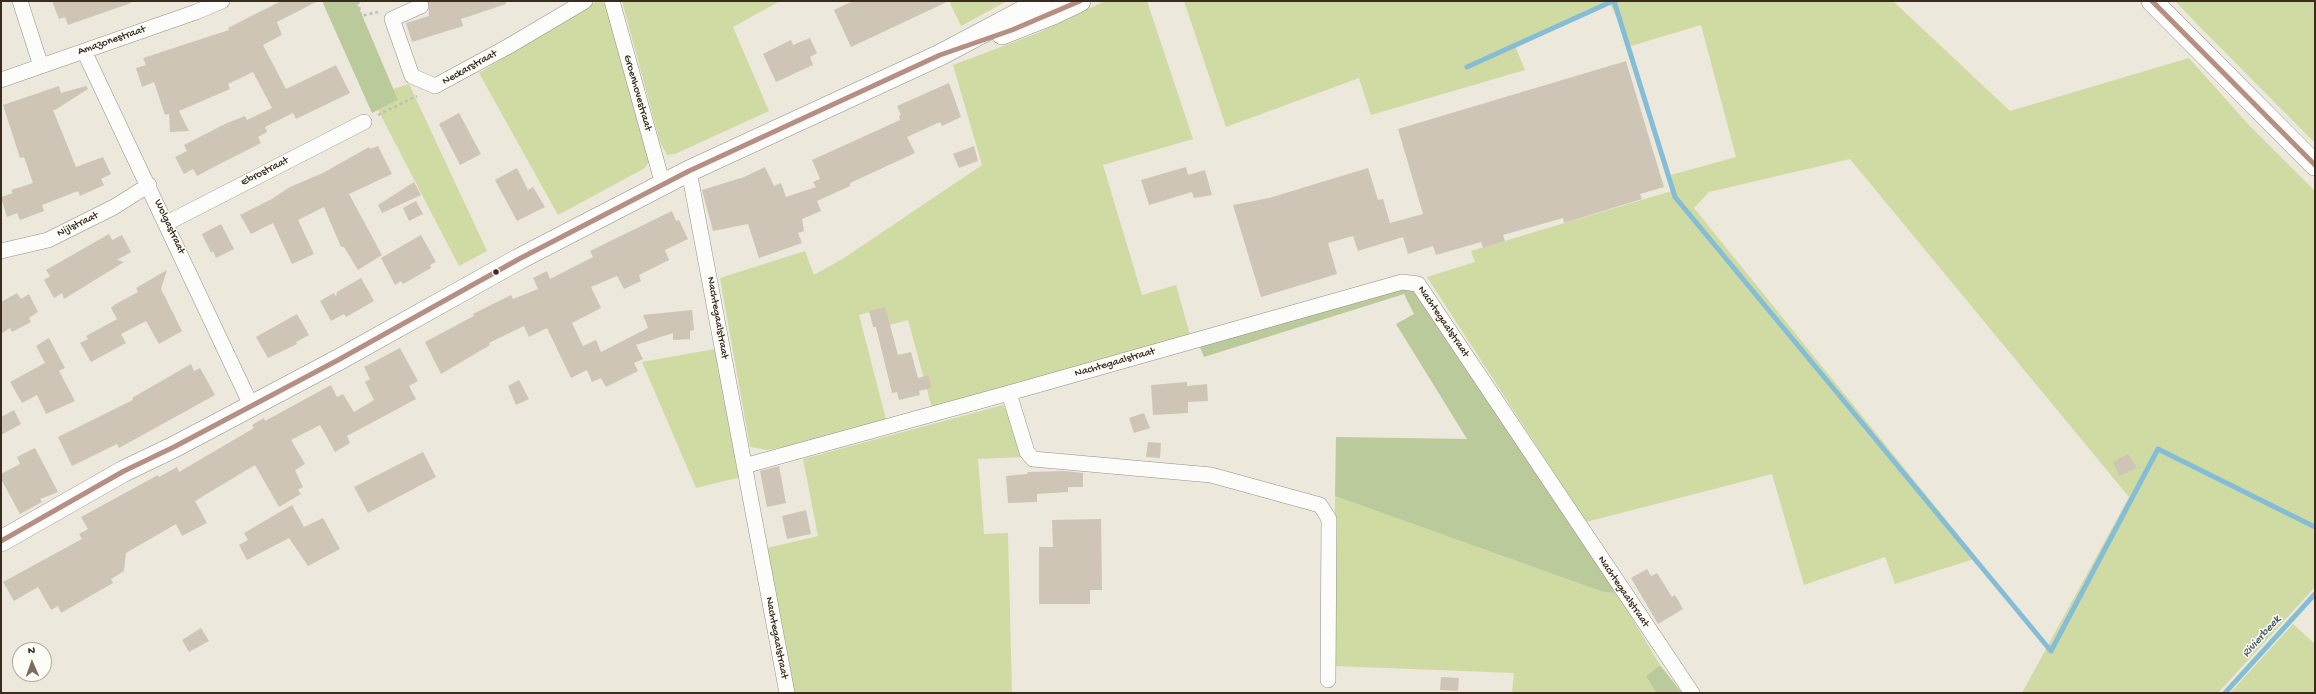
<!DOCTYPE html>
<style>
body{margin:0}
#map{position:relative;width:2316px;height:694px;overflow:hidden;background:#ece8dc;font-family:"Gochi Hand",sans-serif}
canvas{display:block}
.frame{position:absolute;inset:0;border:2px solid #3b2a1e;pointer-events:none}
.north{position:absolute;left:12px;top:642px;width:40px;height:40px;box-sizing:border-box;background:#fdfcf7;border:1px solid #afa8a0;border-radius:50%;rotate:358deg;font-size:11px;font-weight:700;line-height:16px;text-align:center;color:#3b2a1e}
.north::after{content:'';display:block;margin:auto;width:14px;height:18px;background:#796c60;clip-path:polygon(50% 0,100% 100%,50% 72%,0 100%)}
</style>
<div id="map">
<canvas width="2316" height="694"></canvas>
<div class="frame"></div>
<div class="north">N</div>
</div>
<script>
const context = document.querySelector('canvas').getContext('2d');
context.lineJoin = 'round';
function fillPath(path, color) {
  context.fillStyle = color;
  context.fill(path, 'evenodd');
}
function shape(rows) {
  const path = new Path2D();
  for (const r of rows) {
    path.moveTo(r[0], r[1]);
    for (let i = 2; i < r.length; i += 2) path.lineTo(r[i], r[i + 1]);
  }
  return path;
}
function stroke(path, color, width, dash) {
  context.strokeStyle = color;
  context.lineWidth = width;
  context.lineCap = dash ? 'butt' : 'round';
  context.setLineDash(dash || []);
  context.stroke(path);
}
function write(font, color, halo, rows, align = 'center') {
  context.font = font + ' "Gochi Hand",sans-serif';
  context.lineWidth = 3;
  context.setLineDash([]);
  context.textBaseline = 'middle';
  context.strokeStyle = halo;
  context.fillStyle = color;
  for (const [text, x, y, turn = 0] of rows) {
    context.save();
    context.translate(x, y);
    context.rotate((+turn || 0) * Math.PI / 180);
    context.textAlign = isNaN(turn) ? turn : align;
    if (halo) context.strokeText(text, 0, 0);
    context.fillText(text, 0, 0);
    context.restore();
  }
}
const green = shape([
 [597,1,601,1,607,6,649,162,645,168,558,215,479,73],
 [622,1,780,1,733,27,769,111,675,154,667,155,660,142],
 [949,1,1007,1,961,26],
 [1105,1,1147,1,1193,139,1103,165,1142,295,1176,285,1190,335,932,408,908,320,882,327,878,310,859,315,887,423,813,442,767,450,750,447,720,278,805,251,814,275,844,258,982,165,953,65,1038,33],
 [1184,1,1893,1,2010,111,2189,58,2247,123,2315,191,2315,587,2218,693,2022,693,2129,497,1850,159,1709,192,1694,208,1977,558,1895,584,1885,557,1804,585,1772,474,1586,522,1427,277,1475,262,1471,251,1675,190,1671,175,1736,157,1701,25,1631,46,1610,4,1515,46,1525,70,1371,115,1359,78,1226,127],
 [2175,1,2315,1,2315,143,2199,26],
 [409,84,487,251,459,266,378,110,398,100,393,89],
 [715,349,741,477,696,488,642,362],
 [1003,405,1012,422,1022,457,978,459,984,534,1008,533,1012,693,794,693,767,548,818,536,803,459],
 [1335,496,1603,592,1617,593,1660,665,1646,676,1656,693,1512,693,1514,673,1334,666],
 [2293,624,2315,644,2315,693,2230,693]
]);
const forest = shape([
 [322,1,356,1,398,100,372,113],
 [1409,280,1617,593,1603,592,1335,496,1336,437,1467,439,1396,324,1414,314,1404,294,1204,357,1198,342],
 [1660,665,1682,693,1656,693,1646,676]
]);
const stream = shape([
 [1614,1,1675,197,2051,651,2158,449,2315,527],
 [1467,67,1613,1],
 [2225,693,2315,594]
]);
const building = shape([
 [52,1,131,1,131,3,68,25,65,17,59,19],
 [281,1,318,1,277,22,282,35,263,45,286,89,336,65,350,93,296,119,293,113,265,127,267,132,258,137,261,143,208,170,197,176,193,169,184,174,175,157,187,151,184,145,225,124,245,116,247,120,272,108,253,72,228,84,230,89,179,111,189,131,170,132,169,114,165,115,154,82,142,87,136,68,146,65,143,58,229,30,228,28],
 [428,1,506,1,506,4,461,19,463,26,412,42,406,23,429,16],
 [853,1,949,1,851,47,834,10],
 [810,38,817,53,810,57,813,65,776,82,763,54,791,40,793,45],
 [1626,61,1664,187,1640,194,1642,199,1564,223,1563,218,1503,235,1505,241,1483,248,1481,242,1436,255,1433,246,1408,254,1403,237,1358,251,1353,236,1328,243,1337,274,1261,297,1233,205,1269,198,1368,168,1378,200,1383,199,1390,223,1423,214,1398,129],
 [949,83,961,117,942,126,940,122,907,137,915,153,850,183,850,186,817,201,821,211,802,219,804,231,798,233,802,243,759,258,748,224,713,231,702,190,744,177,765,167,774,186,781,183,786,197,816,187,813,182,820,179,812,160,900,120,899,116,901,115,897,106],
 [59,86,61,93,86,86,88,89,55,110,53,110,76,167,103,157,111,174,101,179,104,185,80,196,78,191,42,205,44,211,20,220,17,213,7,217,1,197,13,193,11,190,33,183,24,157,20,158,3,105],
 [459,113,481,154,460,165,439,124],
 [378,146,392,174,349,194,382,255,358,270,344,247,341,247,324,207,298,220,314,254,292,264,273,223,251,234,240,215,270,200,290,187,323,173,369,147,370,149],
 [974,146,978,161,959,168,953,154],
 [1186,167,1188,175,1205,170,1212,195,1194,198,1192,192,1149,205,1141,180],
 [517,168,528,190,533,187,545,207,517,221,495,180],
 [414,182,421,195,382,213,378,205],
 [416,201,423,214,409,221,403,208],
 [672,211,676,221,679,220,688,239,665,250,669,260,639,275,641,281,624,289,617,276,591,287,601,308,572,323,583,346,596,340,601,352,648,328,643,315,692,310,694,330,690,331,690,339,673,340,673,333,636,345,643,359,634,363,638,371,606,387,601,378,592,382,587,370,571,378,547,328,529,337,524,326,489,343,490,345,441,374,425,342,474,316,473,314,511,295,513,299,538,289,533,278,547,271,550,279,593,257,590,251],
 [221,224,234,249,216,258,213,251,211,253,202,234],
 [109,234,112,240,122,235,131,252,117,260,124,262,64,299,62,293,54,298,44,280,50,276,46,270],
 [421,235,436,262,430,265,431,268,403,284,401,281,395,285,381,258],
 [167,270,161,289,182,331,159,344,146,321,121,334,126,343,91,362,80,343,88,339,86,336,117,319,111,308,114,305,138,292,136,288],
 [361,278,374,301,346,317,344,314,331,321,320,301,334,293,336,297,337,292],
 [17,293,21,299,29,294,38,312,29,318,31,322,12,332,10,328,1,334,1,302],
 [885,307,898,355,911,352,918,378,928,375,932,388,919,391,920,395,899,400,897,392,892,393,876,327,873,327,869,311],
 [297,314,309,335,296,342,297,344,268,358,256,337],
 [49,338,65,368,59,371,75,401,46,414,37,395,22,403,10,382,45,363,36,346],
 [400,348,418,381,409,386,416,399,347,436,350,443,335,452,320,425,291,440,305,464,295,470,303,487,298,490,301,494,279,507,255,465,195,501,207,523,182,536,176,524,126,553,124,571,111,579,113,583,85,599,61,613,58,606,51,610,38,587,14,601,3,582,82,539,79,534,88,529,81,517,158,475,159,477,177,467,179,472,254,428,252,425,264,418,265,421,331,385,337,397,343,394,354,412,374,400,365,382,370,379,364,367],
 [191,364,194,371,200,368,215,395,119,448,117,444,72,466,58,437,133,400,132,398],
 [519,380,529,399,516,405,508,386],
 [1187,382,1187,386,1207,384,1208,401,1188,402,1188,413,1153,415,1151,385],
 [14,410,21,424,1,435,1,417],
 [1144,413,1150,428,1134,433,1129,418],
 [1148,442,1161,443,1160,458,1146,457],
 [35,448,58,492,40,499,42,502,20,514,1,479,1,474,20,464,17,457],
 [423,452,436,477,368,513,354,487],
 [2128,454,2137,468,2119,476,2113,462],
 [779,466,786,503,767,507,760,471],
 [1064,471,1083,473,1083,487,1068,487,1068,492,1037,494,1037,502,1008,503,1006,476,1027,474,1028,472],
 [292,505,304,527,323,518,340,549,308,566,289,538,247,560,239,545,248,540,244,533],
 [806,510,811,534,787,539,782,516],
 [1101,519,1102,590,1090,590,1090,604,1039,604,1039,547,1053,547,1052,520],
 [1647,569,1651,576,1657,573,1672,597,1675,595,1683,609,1658,624,1631,578],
 [201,628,209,641,189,652,182,640],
 [1441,677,1459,678,1458,691,1440,690]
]);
const path = shape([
 [358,1,361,16,378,12],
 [378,115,417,96]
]);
const street = shape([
 [20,1,41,66],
 [612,1,663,185],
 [421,6,392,19,412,76,435,86,509,46,585,1],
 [84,51,251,405],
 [1,80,196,12,222,1],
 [689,171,787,693],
 [167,223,364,122],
 [1,251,48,240,114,207,149,185],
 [1009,393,1027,452,1033,459,1211,475,1320,505,1329,519,1328,680],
 [744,466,1009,393,1402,282,1418,284,1692,693]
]);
const secondary = shape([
 [2152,1,2315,165],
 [1002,34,1053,14,1080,1],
 [1,541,124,471,174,447,340,359,519,259,689,171,940,55,1042,1]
]);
const bus1 = shape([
 [2152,1,2315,165],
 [1,541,124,471,174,447,340,359,519,259,689,171,940,55,1012,30,1080,1]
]);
const markers = [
 [496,272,3.5,"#3b2a1e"]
];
const streetNames = [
 ["Amazonestraat",112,41,-19],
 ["Neckarstraat",470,68,-29],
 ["Groenhovestraat",637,93,74],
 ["Ebrostraat",265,172,-27],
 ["Nijlstraat",78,225,-26],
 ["Wolgastraat",169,227,65],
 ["Nachtegaalstraat",717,318,80],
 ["Nachtegaalstraat",1443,322,56],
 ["Nachtegaalstraat",1115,363,-16],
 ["Nachtegaalstraat",1623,592,56],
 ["Nachtegaalstraat",776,638,79]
];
const waterNames = [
 ["Rivierbeek",2262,637,-48]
];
fillPath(green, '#cfdba3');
fillPath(forest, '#baca9b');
stroke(stream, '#86bdd6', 5);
fillPath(building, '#cfc5b6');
stroke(street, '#959088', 16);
stroke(secondary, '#959088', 22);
stroke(path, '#c0beba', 2.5, [3, 3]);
stroke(street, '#fcfcfa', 15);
stroke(secondary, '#fcfcfa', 21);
stroke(bus1, '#b68f82', 5);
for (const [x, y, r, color] of markers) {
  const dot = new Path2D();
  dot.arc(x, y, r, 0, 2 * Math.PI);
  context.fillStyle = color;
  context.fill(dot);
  stroke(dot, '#fdfcf7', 1.5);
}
write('11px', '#3b2a1e', '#fdfcf7', streetNames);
write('italic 12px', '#475e67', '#fdfcf7', waterNames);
</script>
